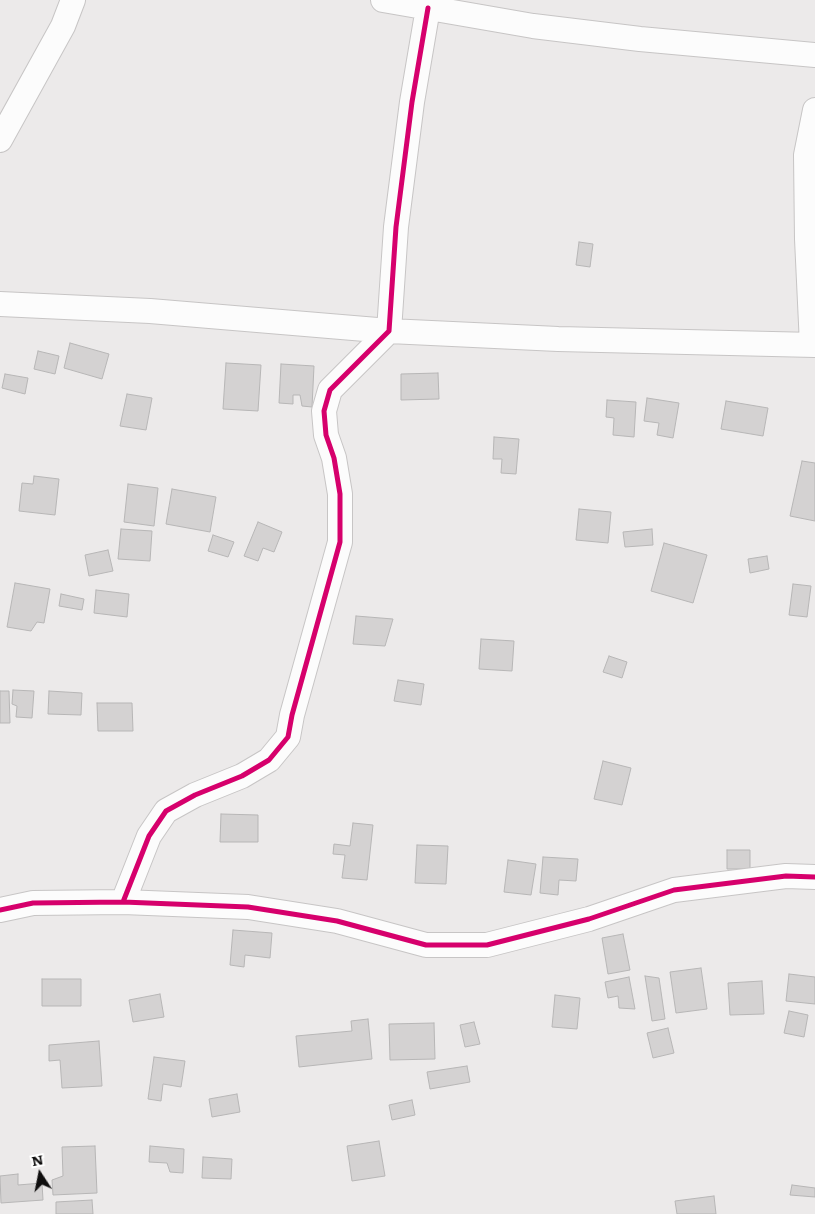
<!DOCTYPE html>
<style>
body{margin:0}
#map{position:relative;width:815px;height:1214px;overflow:hidden;background:#eceaea;font-family:Literata,serif}
canvas{display:block}
.north{position:absolute;left:15px;top:1149px;width:50px;height:50px;-webkit-text-stroke:4px #fff;paint-order:stroke;rotate:349deg;font-size:14px;font-weight:700;line-height:20px;text-align:center;color:#0f0e0e}
.north::after{content:'';display:block;margin:auto;width:18px;height:22px;background:#0f0e0e;clip-path:polygon(50% 0,100% 100%,50% 72%,0 100%)}
</style>
<div id="map">
<canvas width="815" height="1214"></canvas>
<div class="north">N</div>
</div>
<script>
const context = document.querySelector('canvas').getContext('2d');
context.lineJoin = 'round';
function fillPath(path, color) {
  context.fillStyle = color;
  context.fill(path, 'evenodd');
}
function shape(rows) {
  const path = new Path2D();
  for (const r of rows) {
    path.moveTo(r[0], r[1]);
    for (let i = 2; i < r.length; i += 2) path.lineTo(r[i], r[i + 1]);
  }
  return path;
}
function stroke(path, color, width, dash) {
  context.strokeStyle = color;
  context.lineWidth = width;
  context.lineCap = dash ? 'butt' : 'round';
  context.setLineDash(dash || []);
  context.stroke(path);
}
const building = shape([
 [579,242,593,244,590,267,576,265,579,242],
 [70,343,109,354,102,379,64,368,70,343],
 [38,351,59,356,55,374,34,369,38,351],
 [226,363,261,365,258,411,223,409,226,363],
 [281,364,314,366,312,407,302,406,300,395,293,395,293,404,279,403,281,364],
 [438,373,439,399,401,400,401,374,438,373],
 [5,374,28,378,25,394,2,388,5,374],
 [127,394,152,398,146,430,120,426,127,394],
 [647,398,679,403,673,438,657,435,659,423,644,421,647,398],
 [607,400,636,402,634,437,613,435,614,418,606,417,607,400],
 [726,401,768,408,763,436,721,429,726,401],
 [494,437,519,439,516,474,501,473,502,459,493,459,494,437],
 [802,461,815,463,815,521,790,516,802,461],
 [34,476,59,479,55,515,19,511,22,483,33,484,34,476],
 [128,484,158,488,154,526,124,522,128,484],
 [172,489,216,497,210,532,166,524,172,489],
 [579,509,611,512,608,543,576,540,579,509],
 [258,522,282,532,274,552,263,548,258,561,244,556,258,522],
 [121,529,152,531,150,561,118,559,121,529],
 [652,529,653,545,625,547,623,532,652,529],
 [213,535,234,542,228,557,208,551,213,535],
 [664,543,707,555,693,603,651,591,664,543],
 [108,550,113,571,89,576,85,555,108,550],
 [767,556,769,569,750,573,748,559,767,556],
 [15,583,50,589,44,623,37,622,31,631,7,627,15,583],
 [793,584,811,586,807,617,789,615,793,584],
 [96,590,129,594,127,617,94,613,96,590],
 [61,594,84,599,82,610,59,606,61,594],
 [356,616,393,619,385,646,353,644,356,616],
 [481,639,514,641,512,671,479,669,481,639],
 [609,656,627,662,622,678,603,672,609,656],
 [398,680,424,684,421,705,394,701,398,680],
 [13,690,34,691,32,718,16,717,17,706,12,704,13,690],
 [0,691,9,691,10,723,0,723,0,691],
 [49,691,82,693,81,715,48,714,49,691],
 [97,703,132,703,133,731,98,731,97,703],
 [603,761,631,768,622,805,594,799,603,761],
 [221,814,258,815,258,842,220,842,221,814],
 [353,823,373,825,367,880,342,878,345,855,333,854,334,844,350,846,353,823],
 [417,845,448,846,446,884,415,883,417,845],
 [727,850,750,850,750,869,727,869,727,850],
 [543,857,578,859,576,881,559,880,558,895,540,893,543,857],
 [508,860,536,864,531,895,504,892,508,860],
 [233,930,272,933,270,958,245,955,244,967,230,965,233,930],
 [623,934,630,970,608,974,602,938,623,934],
 [701,968,707,1009,676,1013,670,972,701,968],
 [789,974,815,977,815,1004,786,1001,789,974],
 [645,976,659,978,665,1019,652,1021,645,976],
 [629,977,635,1009,619,1008,618,996,608,998,605,982,629,977],
 [42,979,81,979,81,1006,42,1006,42,979],
 [762,981,764,1014,730,1015,728,983,762,981],
 [160,994,164,1017,133,1022,129,1000,160,994],
 [555,995,580,998,577,1029,552,1027,555,995],
 [789,1011,808,1015,804,1037,784,1033,789,1011],
 [368,1019,372,1059,299,1067,296,1036,352,1031,351,1021,368,1019],
 [474,1022,480,1044,465,1047,460,1025,474,1022],
 [434,1023,435,1059,390,1060,389,1024,434,1023],
 [668,1028,674,1053,653,1058,647,1033,668,1028],
 [99,1041,102,1086,62,1088,60,1060,49,1061,49,1045,99,1041],
 [154,1057,185,1061,181,1087,163,1084,161,1101,148,1099,154,1057],
 [467,1066,470,1082,430,1089,427,1072,467,1066],
 [237,1094,240,1112,212,1117,209,1099,237,1094],
 [412,1100,415,1115,392,1120,389,1105,412,1100],
 [379,1141,385,1176,352,1181,347,1146,379,1141],
 [95,1146,97,1193,53,1195,52,1180,63,1176,62,1147,95,1146],
 [150,1146,184,1149,183,1173,170,1172,167,1163,149,1162,150,1146],
 [203,1157,232,1159,231,1179,202,1178,203,1157],
 [18,1174,18,1185,42,1183,43,1200,1,1203,0,1176,18,1174],
 [792,1185,815,1188,815,1197,790,1195,792,1185],
 [714,1196,716,1214,677,1214,675,1201,714,1196],
 [92,1200,93,1214,56,1214,56,1202,92,1200]
]);
const street = shape([
 [383,0,533,26,640,39,815,55],
 [0,140,63,26,73,0],
 [0,304,150,311,389,331,558,339,815,345],
 [812,345,807,239,806,155,815,110],
 [123,902,149,836,166,811,195,795,242,776,269,760,288,737,292,715,340,542,340,494,334,458,326,435,324,411,330,390,389,331,396,227,412,102,428,8],
 [0,910,33,903,123,902,248,907,337,921,426,945,487,945,589,919,674,890,786,876,815,877]
]);
const cycleway = shape([
 [123,902,149,836,166,811,195,795,242,776,269,760,288,737,292,715,340,542,340,494,334,458,326,435,324,411,330,390,389,331,396,227,412,102,428,8],
 [0,910,33,903,123,902,248,907,337,921,426,945,487,945,589,919,674,890,786,876,815,877]
]);
fillPath(building, '#d4d2d2');
stroke(building, '#b7b6b6', 1);
stroke(street, '#c7c5c5', 26);
stroke(street, '#fcfcfc', 24);
stroke(cycleway, '#d6006c', 5);
</script>
